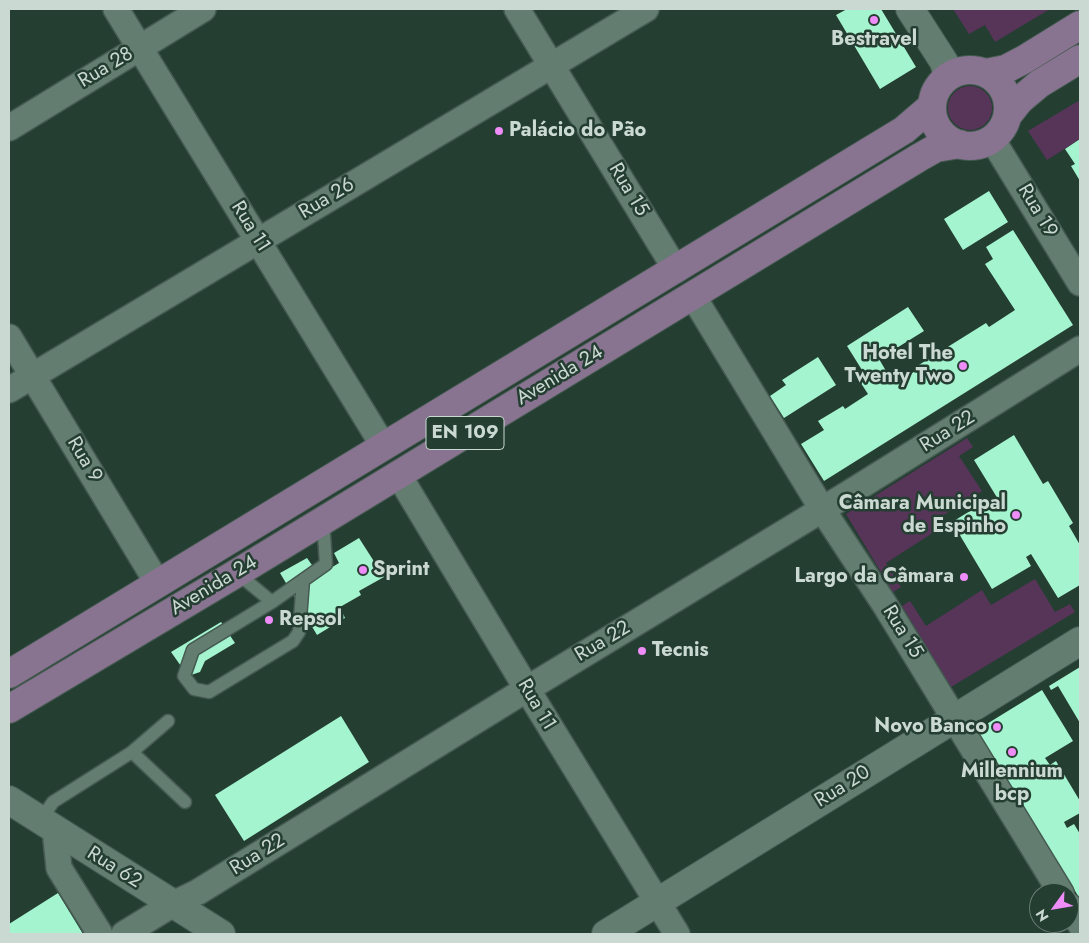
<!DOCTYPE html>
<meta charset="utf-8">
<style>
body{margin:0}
#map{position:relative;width:1089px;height:943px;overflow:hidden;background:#253e32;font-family:Jost,sans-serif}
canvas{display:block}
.frame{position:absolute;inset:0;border:10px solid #cad9d1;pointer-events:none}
.north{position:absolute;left:1029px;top:883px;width:50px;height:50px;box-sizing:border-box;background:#253e32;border:1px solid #677c72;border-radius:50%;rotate:238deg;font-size:14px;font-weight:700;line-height:20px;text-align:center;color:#cad9d1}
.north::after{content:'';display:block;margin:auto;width:18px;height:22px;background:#ee8cf8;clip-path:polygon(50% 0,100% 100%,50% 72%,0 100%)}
</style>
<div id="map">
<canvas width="1089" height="943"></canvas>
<div class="frame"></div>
<div class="north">N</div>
</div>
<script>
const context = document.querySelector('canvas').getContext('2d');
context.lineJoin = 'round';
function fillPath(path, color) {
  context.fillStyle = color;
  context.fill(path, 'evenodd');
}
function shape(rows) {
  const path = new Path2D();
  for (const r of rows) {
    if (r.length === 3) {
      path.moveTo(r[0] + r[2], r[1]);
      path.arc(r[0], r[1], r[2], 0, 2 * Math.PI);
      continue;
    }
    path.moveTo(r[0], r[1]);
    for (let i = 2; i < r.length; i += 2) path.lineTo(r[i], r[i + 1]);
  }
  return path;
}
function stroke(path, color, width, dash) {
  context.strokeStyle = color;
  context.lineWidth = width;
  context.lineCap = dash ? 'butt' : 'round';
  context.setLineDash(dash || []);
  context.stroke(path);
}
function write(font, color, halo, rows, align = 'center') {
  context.font = font + ' Jost,sans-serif';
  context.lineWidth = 5;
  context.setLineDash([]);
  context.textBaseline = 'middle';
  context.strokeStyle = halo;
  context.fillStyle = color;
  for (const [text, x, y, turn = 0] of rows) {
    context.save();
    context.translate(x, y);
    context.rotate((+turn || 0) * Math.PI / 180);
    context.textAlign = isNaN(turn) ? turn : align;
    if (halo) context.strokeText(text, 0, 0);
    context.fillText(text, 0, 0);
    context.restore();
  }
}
const green = shape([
 [953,9,1050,9,995,42,985,25,969,34],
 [970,108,22],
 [1080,100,1080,139,1047,160,1028,131],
 [967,438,973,447,959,456,982,491,939,518,942,527,886,563,901,587,893,592,846,514],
 [1035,579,1055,612,1070,604,1075,612,951,687,902,606,910,601,926,626,982,590,991,605]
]);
const building = shape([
 [847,9,881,9,916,67,880,89,836,15],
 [1080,139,1080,181,1071,166,1075,164,1065,149],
 [989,191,1008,222,963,250,944,219],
 [1013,230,1073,325,824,481,801,444,824,430,818,421,843,406,845,409,868,394,855,374,862,370,847,346,908,307,924,331,879,359,889,376,896,371,899,376,905,372,908,376,915,371,914,368,986,323,989,327,1015,310,985,264,993,259,986,247],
 [818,357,836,385,784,418,770,396,786,385,782,380],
 [1014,435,1043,484,1048,481,1073,523,1069,526,1080,545,1080,585,1058,598,1031,554,1026,557,1031,566,992,589,952,522,990,499,995,507,1001,504,974,460],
 [359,538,384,577,359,591,361,595,340,607,345,618,317,635,280,573,307,558,319,575,339,563,334,553],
 [221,622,235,643,205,661,200,672,188,676,171,652],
 [1080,667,1080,723,1058,686,1051,690,1049,686],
 [1042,690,1073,741,1045,758,1050,765,1056,761,1080,801,1080,813,1064,822,1067,828,1074,824,1080,834,1080,899,977,730],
 [341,716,369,762,244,841,215,795],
 [58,893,83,934,9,934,9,924]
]);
const service = shape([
 [237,573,272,602,326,564,323,520],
 [272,602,193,650,184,676,194,689,209,692,293,641,299,632,303,580],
 [132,752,185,802],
 [40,821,53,802,132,752,168,721]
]);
const minor = shape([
 [116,9,384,447],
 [517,9,676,270],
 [9,128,203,9],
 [992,139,1080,283],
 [693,296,822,509,885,605,1061,893],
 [9,337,158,584],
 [9,390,646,9],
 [398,474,527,689,677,934],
 [55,830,59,868,100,934],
 [1069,906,1080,924],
 [124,934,173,904,198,892,527,689,851,492,1080,349]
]);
const tertiary = shape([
 [910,9,944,62,948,76]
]);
const secondary = shape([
 [9,800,221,934],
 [606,934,1080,641]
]);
const primary = shape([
 [970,108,38],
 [986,73,1006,69,1025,59,1080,25],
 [1008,115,1020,100,1039,84,1080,59],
 [9,674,904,130,932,106],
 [9,709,237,573,920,157,936,148,960,144]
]);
const markers = [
 [874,20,5,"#ee8cf8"],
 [499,131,5,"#ee8cf8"],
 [963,366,5,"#ee8cf8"],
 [1016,515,5,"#ee8cf8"],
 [363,570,5,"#ee8cf8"],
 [964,577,5,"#ee8cf8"],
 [269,620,5,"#ee8cf8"],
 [642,651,5,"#ee8cf8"],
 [997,727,5,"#ee8cf8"],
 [1012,752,5,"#ee8cf8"]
];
const shields = [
 [465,433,78]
];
const shieldNames = [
 ["EN 109",465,433]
];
const poiNames = [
 ["Bestravel",874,40,"center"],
 ["Palácio do Pão",509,131],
 ["Hotel The",953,354,"right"],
 ["Twenty Two",953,377,"right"],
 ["Câmara Municipal",1006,504,"right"],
 ["de Espinho",1006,527,"right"],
 ["Sprint",373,570],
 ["Largo da Câmara",954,577,"right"],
 ["Repsol",279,620],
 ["Tecnis",652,651],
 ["Novo Banco",987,727,"right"],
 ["Millennium",1012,772,"center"],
 ["bcp",1012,795,"center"]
];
const streetNames = [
 ["Rua 28",106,68,-31],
 ["Rua 15",628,190,59],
 ["Rua 26",327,199,-31],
 ["Rua 19",1037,211,59],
 ["Rua 11",250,227,58],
 ["Avenida 24",560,376,-31],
 ["Rua 22",948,432,-32],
 ["Rua 9",84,460,59],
 ["Avenida 24",214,586,-31],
 ["Rua 15",902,632,58],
 ["Rua 22",603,642,-31],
 ["Rua 11",536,705,59],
 ["Rua 20",843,787,-32],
 ["Rua 22",258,855,-32],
 ["Rua 62",114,868,32]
];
fillPath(green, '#563559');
fillPath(building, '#a4f4cf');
stroke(service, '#455a51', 15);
stroke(minor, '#455a51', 28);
stroke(tertiary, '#455a51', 30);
stroke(secondary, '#455a51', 30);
stroke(primary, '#455a51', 30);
stroke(service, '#637d70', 12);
stroke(minor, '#637d70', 25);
stroke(tertiary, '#637d70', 28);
stroke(secondary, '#637d70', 28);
stroke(primary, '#887390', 28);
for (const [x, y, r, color] of markers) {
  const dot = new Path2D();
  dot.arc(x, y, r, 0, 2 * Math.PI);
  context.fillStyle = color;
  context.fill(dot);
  stroke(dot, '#253e32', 2);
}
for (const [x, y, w] of shields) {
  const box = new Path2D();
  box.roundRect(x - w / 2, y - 16.5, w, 33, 4);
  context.fillStyle = '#253e32';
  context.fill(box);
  stroke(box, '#cad9d1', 1);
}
write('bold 19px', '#cad9d1', null, shieldNames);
write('bold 20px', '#cad9d1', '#253e32', poiNames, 'left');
write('20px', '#cad9d1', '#253e32', streetNames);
</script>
